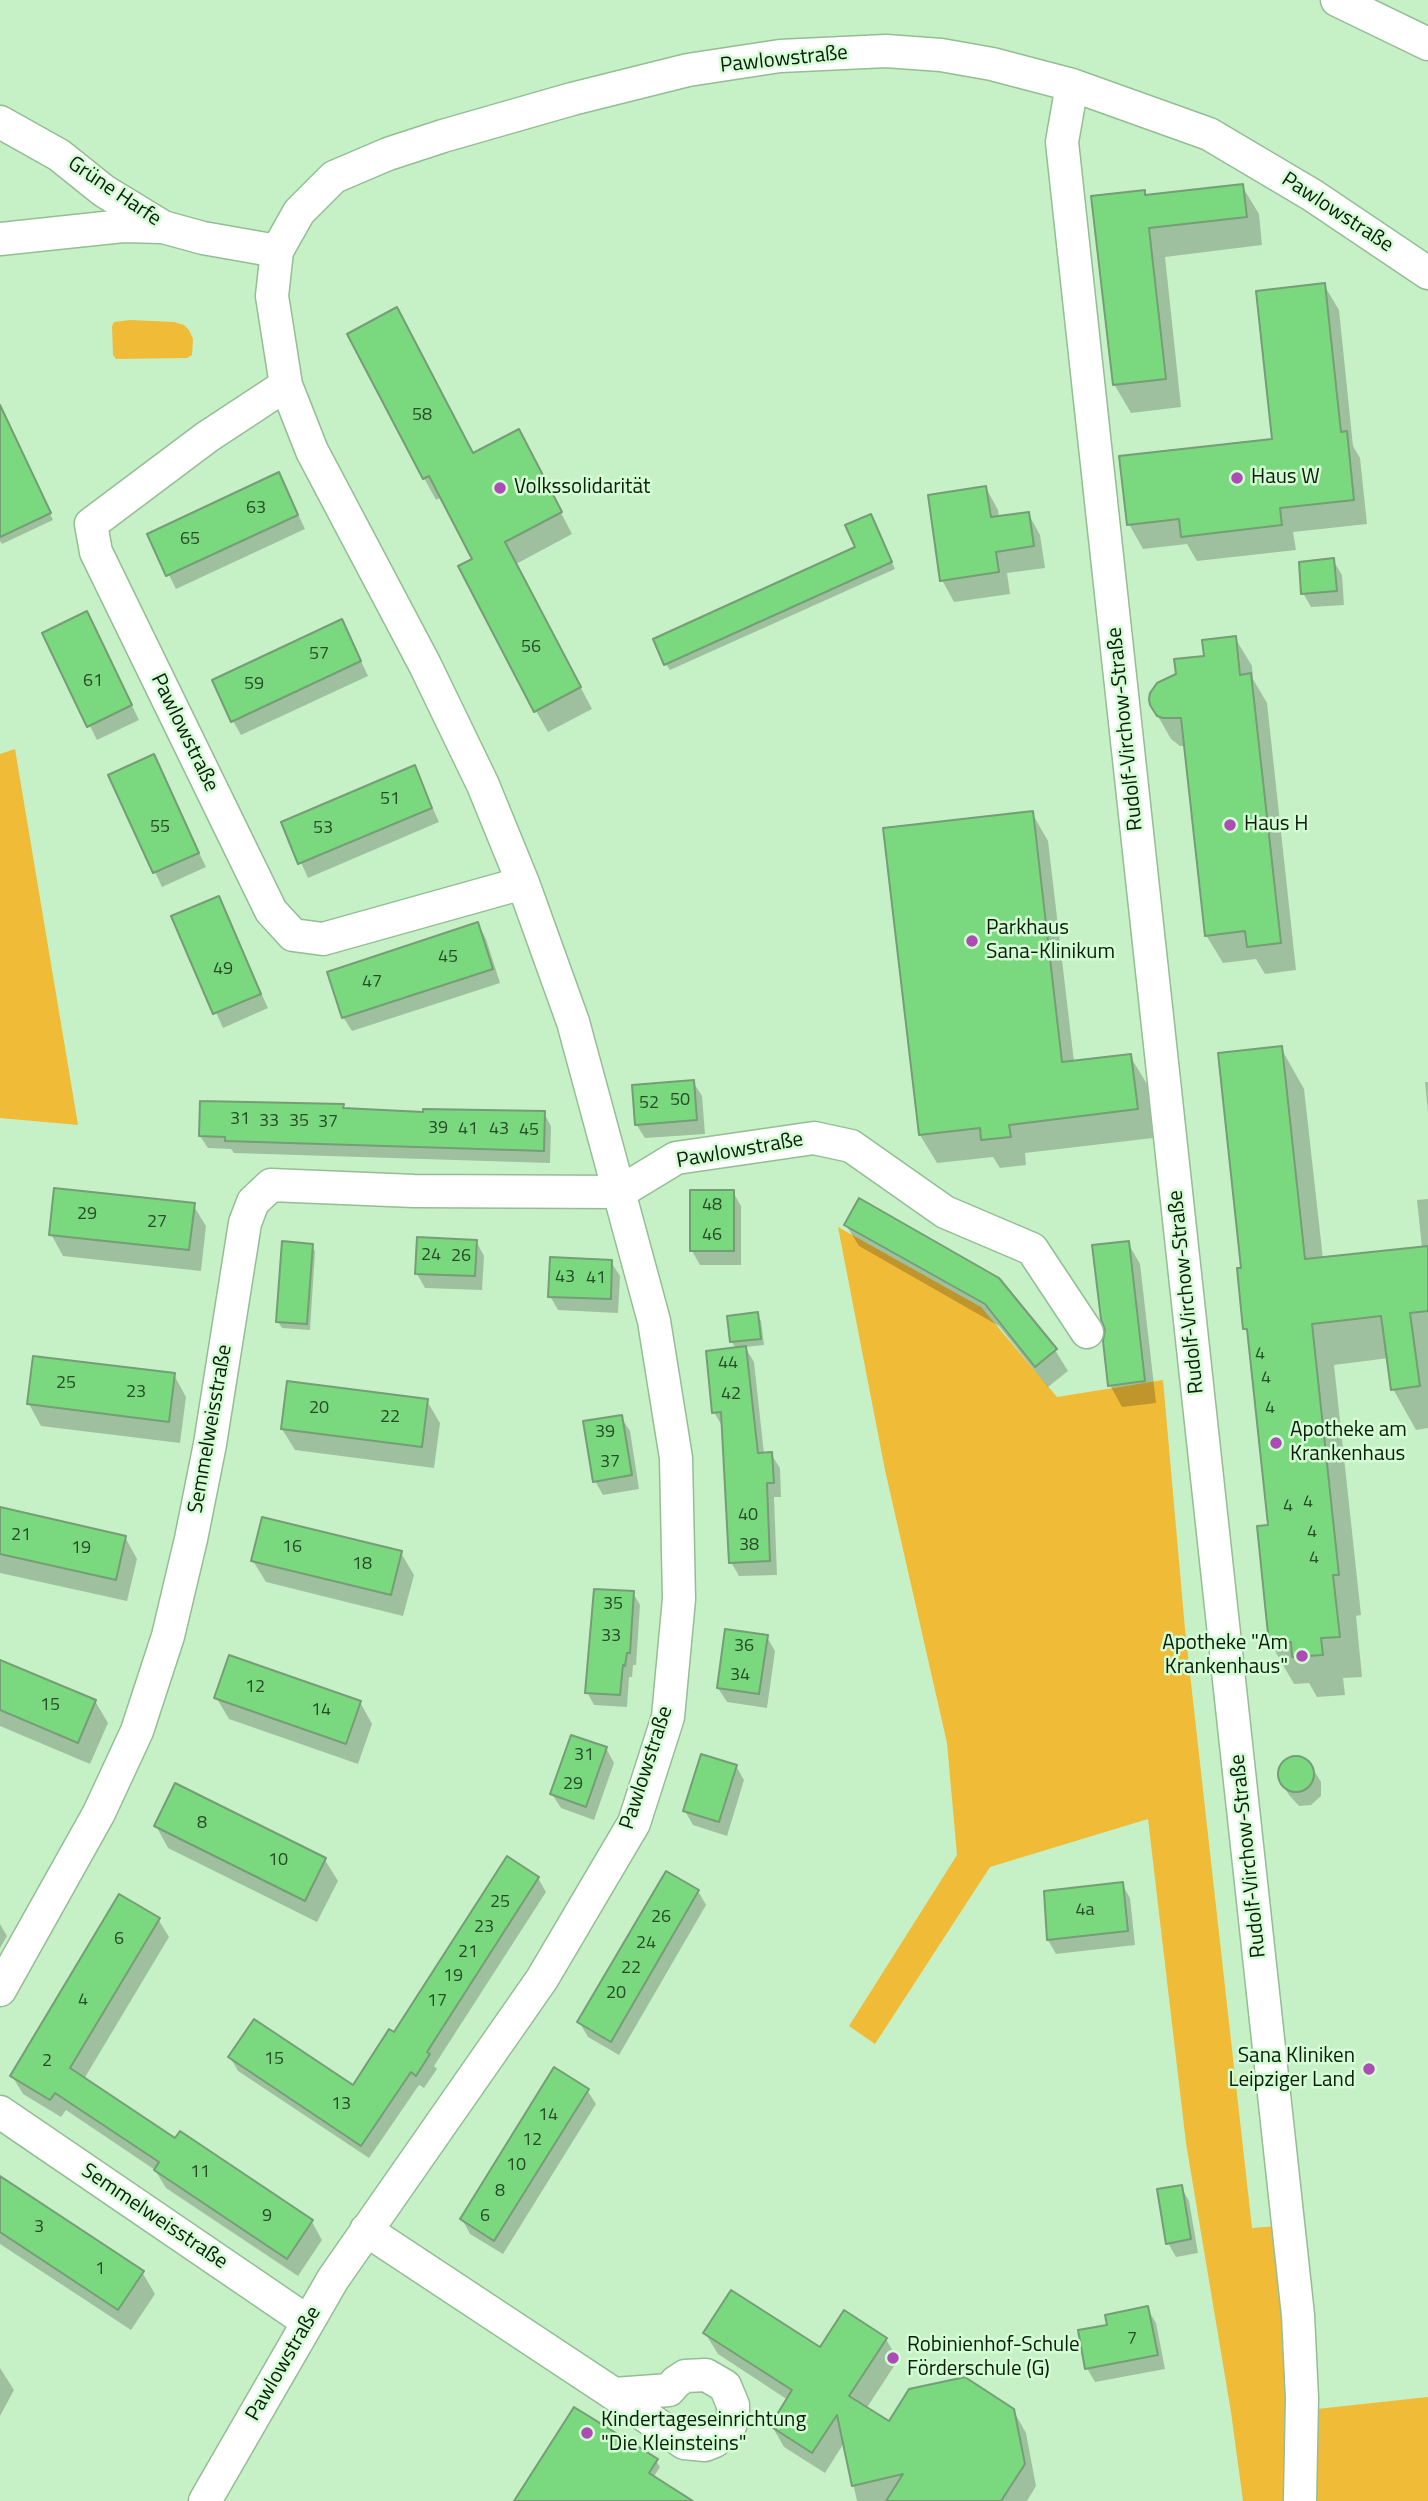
<!DOCTYPE html>
<meta charset="utf-8">
<style>
body{margin:0}
canvas{display:block;background:#c6f0c6}
</style>
<canvas width="1428" height="2501"></canvas>
<script>
const context = document.querySelector('canvas').getContext('2d');
context.lineJoin = 'round';
function fillPath(path, color) {
  context.fillStyle = color;
  context.fill(path, 'evenodd');
}
function shape(rows) {
  const path = new Path2D();
  for (const r of rows) {
    if (r.length === 3) {
      path.moveTo(r[0] + r[2], r[1]);
      path.arc(r[0], r[1], r[2], 0, 2 * Math.PI);
      continue;
    }
    path.moveTo(r[0], r[1]);
    for (let i = 2; i < r.length; i += 2) path.lineTo(r[i], r[i + 1]);
  }
  return path;
}
function stroke(path, color, width, dash) {
  context.strokeStyle = color;
  context.lineWidth = width;
  context.lineCap = dash ? 'butt' : 'round';
  context.setLineDash(dash || []);
  context.stroke(path);
}
function write(font, color, halo, rows, align = 'center') {
  context.font = font + ' "Titillium Web",sans-serif';
  context.lineWidth = 5;
  context.setLineDash([]);
  context.textBaseline = 'middle';
  context.strokeStyle = halo;
  context.fillStyle = color;
  for (const [text, x, y, turn = 0] of rows) {
    context.save();
    context.translate(x, y);
    context.rotate((+turn || 0) * Math.PI / 180);
    context.textAlign = isNaN(turn) ? turn : align;
    if (halo) context.strokeText(text, 0, 0);
    context.fillText(text, 0, 0);
    context.restore();
  }
}
const green = shape([
 [130,320,174,322,184,325,189,330,193,339,192,355,187,358,116,359,113,355,112,326,114,322],
 [15,749,78,1125,0,1118,0,754],
 [838,1227,981,1307,1057,1397,1163,1380,1185,1629,1252,2228,1278,2226,1289,2412,1428,2397,1428,2501,1243,2501,1231,2412,1186,2143,1148,1819,990,1867,875,2044,849,2026,957,1855,947,1743,885,1470]
]);
const shadow = shape([
 [1242,186,1259,214,1262,245,1165,257,1181,407,1131,413,1114,384,1144,192,1146,197],
 [1324,285,1339,310,1353,446,1360,458,1367,524,1293,532,1296,550,1197,561,1187,544,1143,549,1129,524,1274,441],
 [0,439,15,440,53,520,2,544,0,541],
 [530,453,572,534,516,564,592,709,548,732,536,711,475,560,442,497,436,500,424,478,474,455],
 [986,488,998,510,999,517,1028,513,1040,535,1045,568,1007,573,1010,594,954,602,942,580],
 [286,489,305,529,176,589,149,535],
 [874,523,895,569,670,670,666,664,857,548],
 [1333,560,1342,575,1344,605,1311,607,1303,593],
 [94,627,139,720,97,740,44,634],
 [349,635,368,676,241,735,233,721],
 [1235,638,1252,666,1253,679,1267,703,1296,970,1265,974,1256,959,1223,963,1206,935,1186,746,1180,746,1171,739,1155,711,1206,657],
 [153,756,206,867,162,887,110,776],
 [414,767,439,822,308,878,283,823],
 [1032,813,1048,841,1074,1062,1130,1056,1147,1084,1153,1138,1025,1153,1026,1165,1000,1168,993,1157,937,1163,920,1135],
 [218,898,268,1008,223,1028,173,917],
 [478,924,486,939,500,983,352,1031,343,1017],
 [1281,1048,1304,1089,1323,1259,1422,1248,1417,1200,1428,1199,1428,1428,1416,1430,1393,1389,1389,1358,1334,1365,1361,1615,1356,1616,1362,1677,1343,1678,1345,1695,1317,1697,1309,1683,1294,1684,1271,1644,1270,1526,1250,1337,1245,1329,1243,1269],
 [693,1082,702,1096,705,1134,645,1138,636,1124],
 [1425,1082,1428,1082,1428,1112],
 [343,1105,345,1110,424,1114,544,1113,551,1126,550,1163,234,1153,231,1149,208,1148,200,1136],
 [733,1192,741,1206,741,1265,700,1265,692,1251],
 [860,1201,1055,1350,1068,1371,1048,1387,999,1326,859,1246,846,1225],
 [193,1205,206,1226,201,1271,63,1256,51,1234],
 [476,1241,484,1256,482,1290,425,1288,417,1274],
 [1128,1243,1140,1264,1156,1403,1122,1407,1110,1385],
 [312,1245,315,1252,310,1330,282,1328,278,1322],
 [611,1262,620,1276,618,1313,558,1310,550,1296],
 [757,1314,761,1321,764,1345,745,1347,754,1362,764,1454,771,1454,780,1468,781,1497,774,1497,777,1575,739,1576,731,1562,722,1426,714,1412,736,1349,732,1342],
 [174,1375,186,1397,180,1443,41,1426,29,1404],
 [427,1401,440,1423,434,1468,295,1450,282,1429],
 [621,1417,630,1431,639,1489,603,1495,595,1481],
 [0,1509,125,1537,137,1559,127,1601,0,1573],
 [401,1553,414,1575,403,1616,266,1582,253,1561],
 [633,1593,640,1605,636,1665,633,1665,632,1677,629,1677,627,1707,594,1705,587,1692],
 [767,1637,775,1651,767,1708,727,1702,718,1688],
 [0,1661,95,1701,108,1723,90,1764,0,1726],
 [216,1697,360,1702,372,1724,358,1764,229,1719],
 [606,1748,614,1763,594,1820,561,1808,552,1794],
 [1300,1757,1312,1767,1321,1782,1321,1796,1311,1805,1299,1806,1289,1795,1280,1780,1279,1770,1288,1759],
 [736,1766,744,1780,727,1836,693,1825,685,1811],
 [156,1826,325,1860,338,1881,317,1922,168,1848],
 [538,1878,546,1892,434,2066,437,2069,424,2088,419,2085,369,2158,238,2071,230,2057,354,2088,395,2035],
 [1122,1884,1130,1898,1135,1945,1056,1954,1048,1940,1045,1893],
 [698,1891,706,1905,619,2055,588,2037,579,2022],
 [158,1919,169,1937,84,2079,176,2141,180,2134,312,2222,322,2240,298,2276,166,2188,155,2170,66,2110,61,2117,23,2094,12,2076],
 [0,1924,7,1936,0,1948],
 [587,2090,596,2104,503,2254,470,2234,462,2219],
 [0,2178,142,2272,155,2294,131,2330,0,2244],
 [1181,2187,1189,2201,1198,2253,1176,2257,1168,2243],
 [1147,2308,1156,2323,1165,2369,1095,2382,1087,2368],
 [705,2333,821,2350,886,2339,898,2360,866,2409,889,2424,1013,2410,1026,2433,1036,2486,1027,2501,857,2501,844,2443,825,2473,784,2447,772,2426,788,2400,718,2354],
 [0,2368,14,2390,0,2416],
 [656,2461,660,2467,653,2478,681,2501,516,2501]
]);
const building = shape([
 [1243,184,1247,217,1149,228,1166,379,1113,385,1091,196,1145,190,1145,195,1243,184],
 [1325,283,1341,432,1347,431,1354,500,1280,508,1282,525,1181,537,1179,519,1127,525,1119,456,1272,439,1256,291,1325,283],
 [397,307,473,453,519,429,562,512,505,542,581,687,534,712,458,566,472,559,429,476,423,479,347,334,397,307],
 [0,405,51,513,0,537,0,405],
 [279,472,298,515,166,576,147,534,279,472],
 [986,486,991,517,1029,512,1034,546,996,552,999,572,940,581,928,495,986,486],
 [871,514,892,562,664,665,653,639,855,547,845,525,871,514],
 [1334,558,1337,591,1301,594,1299,562,1334,558],
 [87,611,132,705,87,727,42,633,87,611],
 [342,619,361,661,231,722,212,680,342,619],
 [1236,636,1240,675,1251,673,1281,943,1247,947,1245,931,1205,936,1181,718,1163,718,1157,716,1150,705,1149,699,1150,693,1157,683,1176,674,1174,659,1204,656,1202,640,1236,636],
 [154,754,199,853,153,873,108,775,154,754],
 [415,765,432,808,298,864,281,822,415,765],
 [1033,811,1062,1062,1131,1054,1138,1109,1009,1125,1011,1137,981,1140,980,1128,919,1135,883,828,1033,811],
 [219,896,261,994,213,1014,171,916,219,896],
 [478,922,493,969,342,1018,327,972,478,922],
 [1282,1046,1305,1259,1428,1246,1428,1311,1410,1313,1420,1386,1391,1390,1381,1316,1312,1324,1339,1575,1333,1575,1340,1637,1321,1638,1323,1655,1292,1657,1291,1642,1269,1644,1257,1526,1268,1525,1247,1329,1243,1329,1240,1299,1237,1268,1241,1268,1218,1053,1282,1046],
 [694,1080,697,1120,635,1125,632,1085,694,1080],
 [200,1101,344,1104,343,1108,423,1112,423,1109,545,1111,544,1151,225,1141,225,1137,199,1136,200,1101],
 [54,1188,195,1203,189,1250,49,1235,54,1188],
 [690,1190,734,1190,734,1251,690,1251,690,1190],
 [859,1198,999,1278,1057,1349,1035,1367,985,1304,844,1225,859,1198],
 [417,1237,477,1240,475,1276,415,1274,417,1237],
 [282,1241,313,1244,307,1324,276,1322,282,1241],
 [1129,1241,1145,1381,1108,1386,1103,1341,1105,1330,1101,1319,1092,1245,1129,1241],
 [550,1257,612,1260,611,1299,548,1297,550,1257],
 [758,1312,761,1339,730,1342,727,1316,758,1312],
 [746,1346,758,1453,772,1452,774,1483,767,1483,770,1561,729,1563,721,1412,712,1413,706,1351,746,1346],
 [33,1356,175,1373,169,1422,27,1404,33,1356],
 [287,1381,428,1399,422,1447,281,1429,287,1381],
 [622,1415,632,1475,593,1482,583,1421,622,1415],
 [0,1507,126,1536,116,1580,0,1554,0,1507],
 [262,1517,402,1551,391,1595,251,1561,262,1517],
 [594,1589,634,1591,630,1653,627,1653,625,1666,623,1665,620,1695,585,1693,594,1589],
 [725,1629,768,1635,759,1694,717,1688,725,1629],
 [229,1655,361,1701,346,1744,214,1698,229,1655],
 [0,1660,96,1700,78,1743,0,1710,0,1660],
 [571,1735,607,1747,586,1807,550,1794,571,1735],
 [701,1754,737,1765,719,1822,683,1811,701,1754],
 [1296,1774,18],
 [175,1783,326,1858,305,1901,154,1826,175,1783],
 [507,1856,539,1877,427,2052,430,2054,416,2076,411,2072,361,2146,228,2057,254,2019,353,2085,389,2029,394,2032,507,1856],
 [666,1871,699,1890,611,2042,577,2022,666,1871],
 [1123,1882,1128,1931,1047,1940,1044,1891,1123,1882],
 [119,1894,160,1918,70,2068,175,2138,180,2131,313,2220,287,2259,154,2170,159,2162,55,2093,50,2100,10,2076,119,1894],
 [554,2067,589,2089,494,2241,460,2219,554,2067],
 [0,2176,144,2271,118,2310,0,2232,0,2176],
 [1182,2185,1191,2239,1166,2244,1157,2189,1182,2185],
 [731,2290,820,2347,844,2310,887,2338,849,2396,889,2421,909,2389,965,2377,1014,2409,1025,2464,1001,2501,886,2501,903,2474,852,2486,837,2415,812,2453,770,2426,792,2390,703,2333,731,2290],
 [1148,2306,1158,2355,1085,2369,1078,2330,1107,2325,1105,2315,1148,2306],
 [574,2407,658,2459,649,2473,693,2501,514,2501,574,2407]
]);
const street = shape([
 [1337,0,1428,44],
 [1072,85,1062,142,1298,2315,1302,2398,1300,2501],
 [0,122,59,155,104,191,163,227,203,238,277,251],
 [0,239,123,226,162,227],
 [286,385,207,437,91,524,96,552,271,911,293,935,323,939,523,883],
 [0,1990,99,1813,137,1731,168,1636,191,1539,210,1444,245,1223,253,1202,271,1185,414,1191,620,1192,676,1158,814,1138,851,1146,945,1212,1032,1249,1087,1332],
 [0,2112,308,2322],
 [366,2230,614,2394,684,2443,705,2445,715,2441,730,2426,733,2416,733,2405,725,2386,706,2375,685,2376,676,2382,669,2390,614,2394],
 [205,2501,333,2279,542,1979,634,1823,668,1717,679,1599,676,1458,654,1321,573,1022,523,883,483,785,425,665,312,451,286,385,272,296,277,251,299,212,334,177,388,154,443,136,572,99,688,70,780,56,886,51,941,55,992,64,1072,85,1209,134,1312,195,1428,273]
]);
const markers = [
 [1237,478,7,"#ad4cb4"],
 [500,488,7,"#ad4cb4"],
 [1230,825,7,"#ad4cb4"],
 [972,941,7,"#ad4cb4"],
 [1276,1443,7,"#ad4cb4"],
 [1302,1656,7,"#ad4cb4"],
 [1369,2069,7,"#ad4cb4"],
 [893,2358,7,"#ad4cb4"],
 [587,2433,7,"#ad4cb4"]
];
const numberNames = [
 ["58",422,416],
 ["63",256,509],
 ["65",190,540],
 ["56",531,648],
 ["57",319,655],
 ["61",93,682],
 ["59",254,685],
 ["51",390,800],
 ["55",160,828],
 ["53",323,829],
 ["45",448,958],
 ["49",223,970],
 ["47",372,983],
 ["50",680,1101],
 ["52",649,1104],
 ["31",240,1120],
 ["33",269,1122],
 ["35",299,1122],
 ["37",328,1123],
 ["39",438,1129],
 ["41",468,1130],
 ["43",499,1130],
 ["45",529,1131],
 ["48",712,1206],
 ["29",87,1215],
 ["27",157,1223],
 ["46",712,1236],
 ["24",431,1256],
 ["26",461,1257],
 ["43",565,1278],
 ["41",596,1279],
 ["4",1260,1355],
 ["44",728,1364],
 ["4",1266,1379],
 ["25",66,1384],
 ["23",136,1393],
 ["42",731,1395],
 ["20",319,1409],
 ["4",1270,1409],
 ["22",390,1418],
 ["39",605,1433],
 ["37",610,1463],
 ["4",1308,1503],
 ["4",1288,1507],
 ["40",748,1516],
 ["4",1312,1533],
 ["21",21,1536],
 ["38",749,1546],
 ["16",292,1548],
 ["19",81,1549],
 ["4",1314,1559],
 ["18",362,1565],
 ["35",613,1605],
 ["33",611,1637],
 ["36",744,1647],
 ["34",740,1676],
 ["12",255,1688],
 ["15",50,1706],
 ["14",321,1711],
 ["31",584,1756],
 ["29",573,1785],
 ["8",202,1824],
 ["10",278,1861],
 ["25",500,1903],
 ["4a",1085,1911],
 ["26",661,1918],
 ["23",484,1928],
 ["6",119,1940],
 ["24",646,1944],
 ["21",468,1953],
 ["22",631,1969],
 ["19",453,1977],
 ["20",616,1994],
 ["4",83,2001],
 ["17",437,2002],
 ["15",274,2060],
 ["2",47,2062],
 ["13",341,2105],
 ["14",548,2116],
 ["12",532,2141],
 ["10",516,2166],
 ["11",200,2173],
 ["8",500,2192],
 ["9",267,2217],
 ["6",485,2217],
 ["3",39,2228],
 ["1",100,2270],
 ["7",1132,2340]
];
const streetNames = [
 ["Pawlowstraße",784,60,-6],
 ["Grüne Harfe",114,192,34],
 ["Pawlowstraße",1337,213,33],
 ["Rudolf-Virchow-Straße",1126,729,-96],
 ["Pawlowstraße",184,733,64],
 ["Pawlowstraße",740,1151,-10],
 ["Rudolf-Virchow-Straße",1187,1292,-96],
 ["Semmelweisstraße",211,1429,-80],
 ["Pawlowstraße",647,1768,-72],
 ["Rudolf-Virchow-Straße",1249,1856,-96],
 ["Semmelweisstraße",154,2217,34],
 ["Pawlowstraße",284,2364,-60]
];
const poiNames = [
 ["Haus W",1251,478],
 ["Volkssolidarität",514,488],
 ["Haus H",1244,825],
 ["Parkhaus",986,929],
 ["Sana-Klinikum",986,953],
 ["Apotheke am",1290,1431],
 ["Krankenhaus",1290,1455],
 ["Apotheke \"Am",1288,1644,"right"],
 ["Krankenhaus\"",1288,1668,"right"],
 ["Sana Kliniken",1355,2057,"right"],
 ["Leipziger Land",1355,2081,"right"],
 ["Robinienhof-Schule",907,2346],
 ["Förderschule (G)",907,2370],
 ["Kindertageseinrichtung",601,2421],
 ["\"Die Kleinsteins\"",601,2445]
];
fillPath(green, '#f0bb37');
fillPath(shadow, '#0003');
fillPath(building, '#7ad97e');
stroke(building, '#759d76', 2);
stroke(street, '#94bd94', 35);
stroke(street, '#fff', 32);
for (const [x, y, r, color] of markers) {
  const dot = new Path2D();
  dot.arc(x, y, r, 0, 2 * Math.PI);
  context.fillStyle = color;
  context.fill(dot);
  stroke(dot, '#d3fdd3', 2.5);
}
write('18px', '#284b29', null, numberNames);
write('21px', '#0d1c0d', '#d3fdd3', streetNames);
write('21px', '#0d1c0d', '#d3fdd3', poiNames, 'left');
</script>
